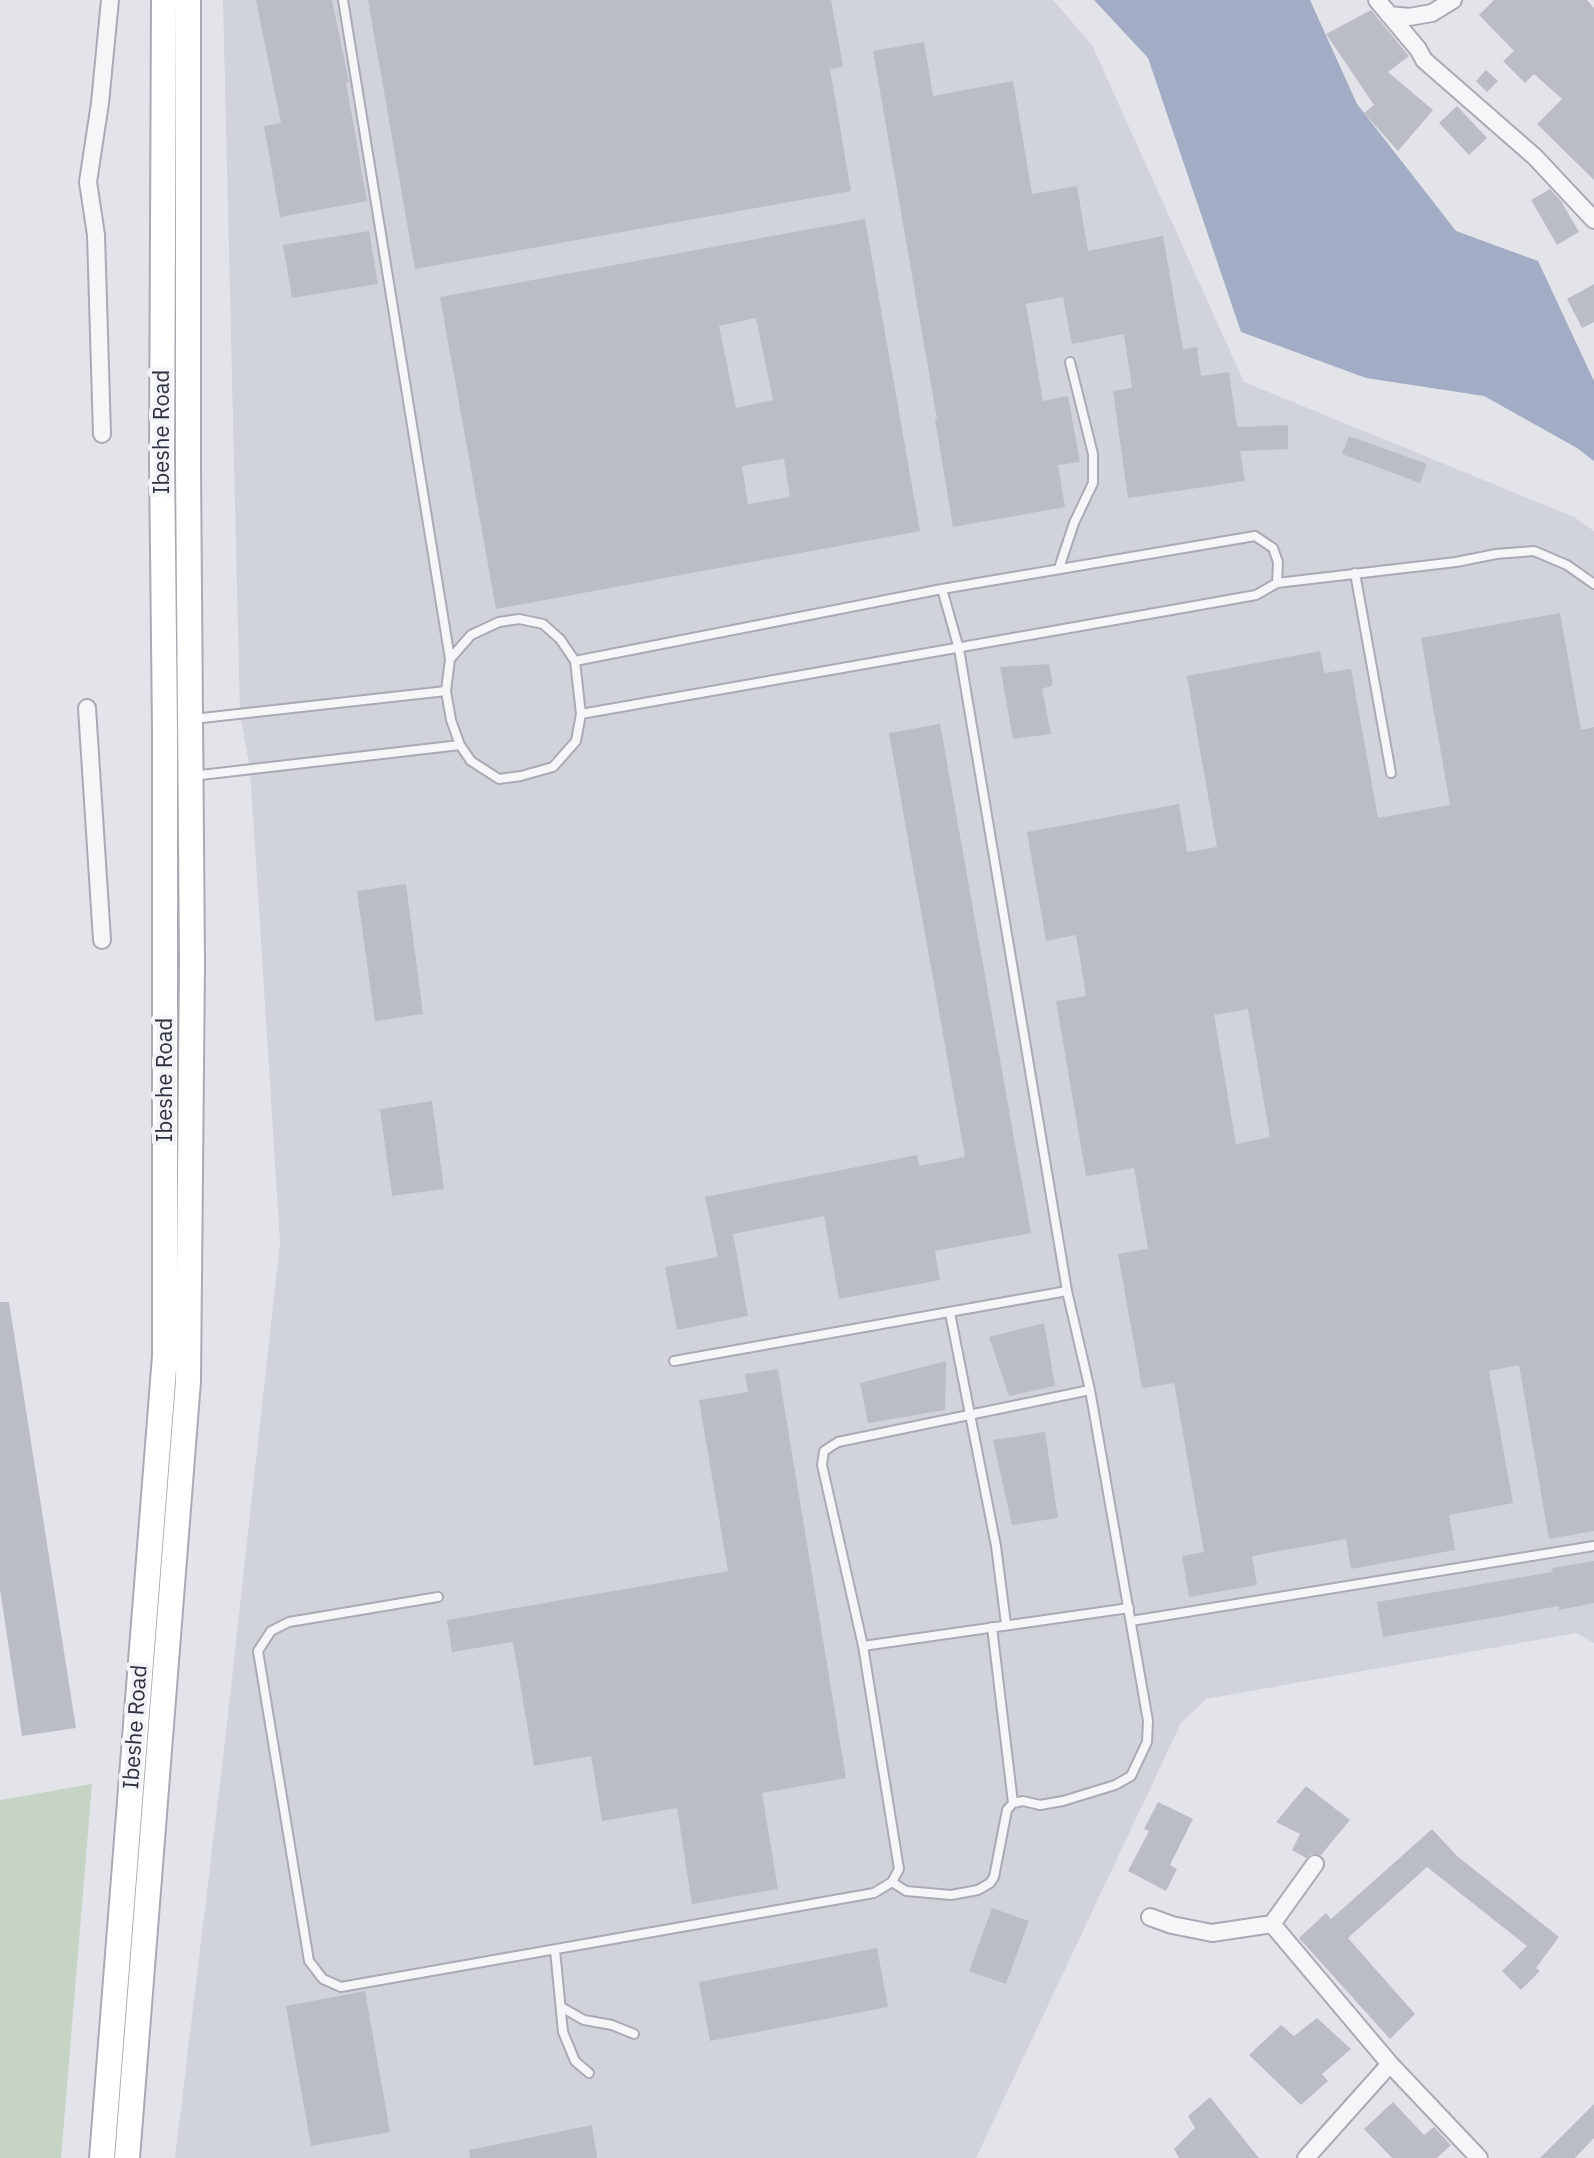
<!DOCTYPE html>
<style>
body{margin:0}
canvas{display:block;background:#e3e4ea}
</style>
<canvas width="1594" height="2158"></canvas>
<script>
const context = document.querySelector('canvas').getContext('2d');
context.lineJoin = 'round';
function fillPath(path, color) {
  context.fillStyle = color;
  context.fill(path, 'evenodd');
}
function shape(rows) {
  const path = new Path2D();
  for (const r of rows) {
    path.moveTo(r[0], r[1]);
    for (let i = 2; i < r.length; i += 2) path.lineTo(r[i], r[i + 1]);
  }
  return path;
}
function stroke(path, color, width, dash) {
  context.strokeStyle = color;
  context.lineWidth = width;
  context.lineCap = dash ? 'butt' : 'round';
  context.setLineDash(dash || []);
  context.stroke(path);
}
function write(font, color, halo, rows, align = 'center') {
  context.font = font + ' "IBM Plex Sans",sans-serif';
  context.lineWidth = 8;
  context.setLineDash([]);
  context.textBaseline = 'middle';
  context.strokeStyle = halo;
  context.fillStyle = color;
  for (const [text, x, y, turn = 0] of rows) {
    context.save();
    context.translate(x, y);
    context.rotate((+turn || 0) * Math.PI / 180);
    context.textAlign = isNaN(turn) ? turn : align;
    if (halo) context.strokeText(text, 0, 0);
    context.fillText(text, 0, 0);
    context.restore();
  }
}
const built = shape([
 [223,0,1053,0,1092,45,1244,382,1574,517,1594,531,1594,1643,1576,1633,1206,1699,1181,1723,976,2158,175,2158,226,1733,280,1242,250,769,240,714]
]);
const green = shape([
 [92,1784,61,2158,0,2158,0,1800]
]);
const water = shape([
 [1094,0,1310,0,1357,104,1456,231,1538,261,1594,381,1594,461,1577,448,1484,396,1366,378,1241,332,1148,58]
]);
const building = shape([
 [256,0,332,0,349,82,346,82,367,201,280,217,264,126,281,123],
 [368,0,831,0,843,67,830,69,851,191,415,269],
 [1494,0,1587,0,1594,8,1594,180,1537,124,1562,99,1534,74,1525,83,1503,61,1514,51,1479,15],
 [1371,10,1409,56,1388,72,1433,110,1398,151,1364,113,1374,105,1326,34],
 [924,42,933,96,1013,81,1032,194,1077,186,1088,251,1163,236,1183,349,1197,347,1201,376,1229,372,1237,427,1288,425,1288,449,1240,451,1245,481,1128,498,1113,391,1132,388,1124,334,1072,344,1063,297,1026,304,1043,401,1068,396,1080,462,1058,465,1065,507,953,527,935,420,937,419,873,51],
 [1486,70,1498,81,1487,92,1476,81],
 [1457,106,1487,138,1469,155,1439,123],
 [1550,189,1561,201,1579,232,1557,245,1531,200],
 [865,219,920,531,496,609,440,297],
 [756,318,773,400,736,408,719,326],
 [784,459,790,497,748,504,742,466],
 [369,231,378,284,292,298,283,245],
 [1594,284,1594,322,1582,328,1567,299],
 [1349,436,1427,464,1420,483,1342,454],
 [1560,613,1581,730,1594,727,1594,1531,1549,1539,1519,1365,1489,1371,1513,1503,1449,1515,1455,1550,1351,1569,1346,1539,1252,1556,1257,1585,1189,1597,1182,1556,1204,1552,1174,1383,1142,1388,1118,1254,1148,1249,1134,1168,1086,1176,1056,1001,1086,996,1076,935,1046,941,1027,832,1179,804,1187,852,1217,847,1187,676,1320,651,1324,673,1351,669,1378,818,1450,805,1421,638],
 [1248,1009,1270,1137,1236,1144,1214,1015],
 [1049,664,1053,685,1042,689,1051,734,1013,739,1000,667],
 [940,724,1031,1233,935,1251,940,1280,839,1299,824,1216,733,1234,748,1316,677,1330,665,1267,718,1257,705,1197,917,1155,919,1166,965,1157,889,733],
 [406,884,423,1014,375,1021,357,891],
 [432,1101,444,1189,392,1196,380,1109],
 [0,1302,9,1302,76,1728,22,1736,0,1589],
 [1044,1323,1055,1386,1009,1396,989,1337],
 [946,1361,945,1410,868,1423,860,1383],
 [778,1369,846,1778,762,1793,778,1889,692,1904,677,1808,602,1821,591,1756,534,1766,513,1642,452,1652,447,1620,728,1571,699,1400,748,1392,745,1374],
 [1045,1432,1058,1518,1012,1525,993,1440],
 [1594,1561,1594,1603,1559,1610,1559,1606,1383,1637,1377,1602,1553,1572,1552,1568],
 [1306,1786,1350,1820,1321,1855,1311,1854,1306,1858,1292,1850,1300,1834,1276,1822],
 [1158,1802,1193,1819,1170,1865,1177,1869,1166,1891,1128,1871,1149,1831,1144,1829],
 [1432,1829,1457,1856,1559,1937,1536,1968,1540,1971,1521,1990,1502,1971,1527,1946,1427,1867,1348,1938,1415,2014,1390,2039,1299,1938,1326,1913,1331,1919],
 [992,1908,1029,1921,1006,1984,969,1971],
 [877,1948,888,2007,710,2041,699,1982],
 [365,1991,390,2132,311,2146,286,2006],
 [1317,2018,1351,2049,1322,2074,1328,2081,1301,2105,1249,2055,1281,2025,1294,2036],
 [1210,2097,1259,2158,1179,2158,1174,2149,1195,2128,1188,2116],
 [1393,2102,1424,2135,1434,2127,1451,2145,1437,2158,1392,2158,1364,2129],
 [1594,2104,1594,2138,1575,2158,1540,2158],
 [592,2125,597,2158,470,2158,469,2150]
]);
const lane = shape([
 [343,0,450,659],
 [1059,568,1074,523,1093,483,1093,454,1070,362],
 [1355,573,1391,773],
 [942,589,959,649,1067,1291,1090,1390,1148,1721,1147,1742,1131,1776,1115,1785,1063,1801,1040,1805,1023,1801,1013,1803],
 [519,619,543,624,560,639,575,661,581,714,576,741,553,767,521,776,499,779,471,761,460,745,451,720,446,691,450,659,471,635,499,622,519,619],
 [575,661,942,589,1255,536,1273,548,1278,562,1277,583],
 [581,714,1183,608,1256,595,1277,583,1456,562,1496,554,1534,551,1567,565,1594,584],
 [193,719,446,691],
 [192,776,460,745],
 [950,1313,996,1546,1006,1624],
 [674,1361,1067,1291],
 [438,1597,289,1622,271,1631,258,1651,309,1961,323,1979,341,1987,874,1893,892,1882,899,1869,863,1646,822,1465,824,1451,838,1442,1090,1390],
 [1131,1621,1594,1546],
 [863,1646,1129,1608],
 [892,1882,906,1891,951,1895,978,1890,990,1883,994,1877,1007,1810,1013,1803,992,1627],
 [555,1950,563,2032,575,2061,589,2073],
 [561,2007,584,2020,612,2025,634,2034]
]);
const street = shape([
 [1377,0,1418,49,1424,60,1535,157,1594,220],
 [1389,15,1409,17,1432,13,1453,0],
 [102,434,96,235,88,182,100,103,110,0],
 [87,708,102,940],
 [1150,1917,1172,1925,1212,1933,1272,1924,1315,1864],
 [1272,1924,1390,2064,1479,2158],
 [1306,2158,1390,2064]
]);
const secondary = shape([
 [102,2158,165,1356,165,731,162,459,164,0],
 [127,2158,188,1381,192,963,188,467,188,0]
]);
const streetNames = [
 ["Ibeshe Road",163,432,-90],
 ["Ibeshe Road",166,1080,-90],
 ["Ibeshe Road",136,1727,-86]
];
fillPath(built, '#d1d3db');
fillPath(green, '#c6d3c5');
fillPath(water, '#a2adc5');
fillPath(building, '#bbbdc6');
stroke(lane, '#a9aab4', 12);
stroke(street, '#a9aab4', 20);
stroke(secondary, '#a9aab4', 28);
stroke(lane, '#f5f6f8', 8);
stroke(street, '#f5f6f8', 16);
stroke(secondary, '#fff', 24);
write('22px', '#2d3040', '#f3f4f7', streetNames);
</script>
